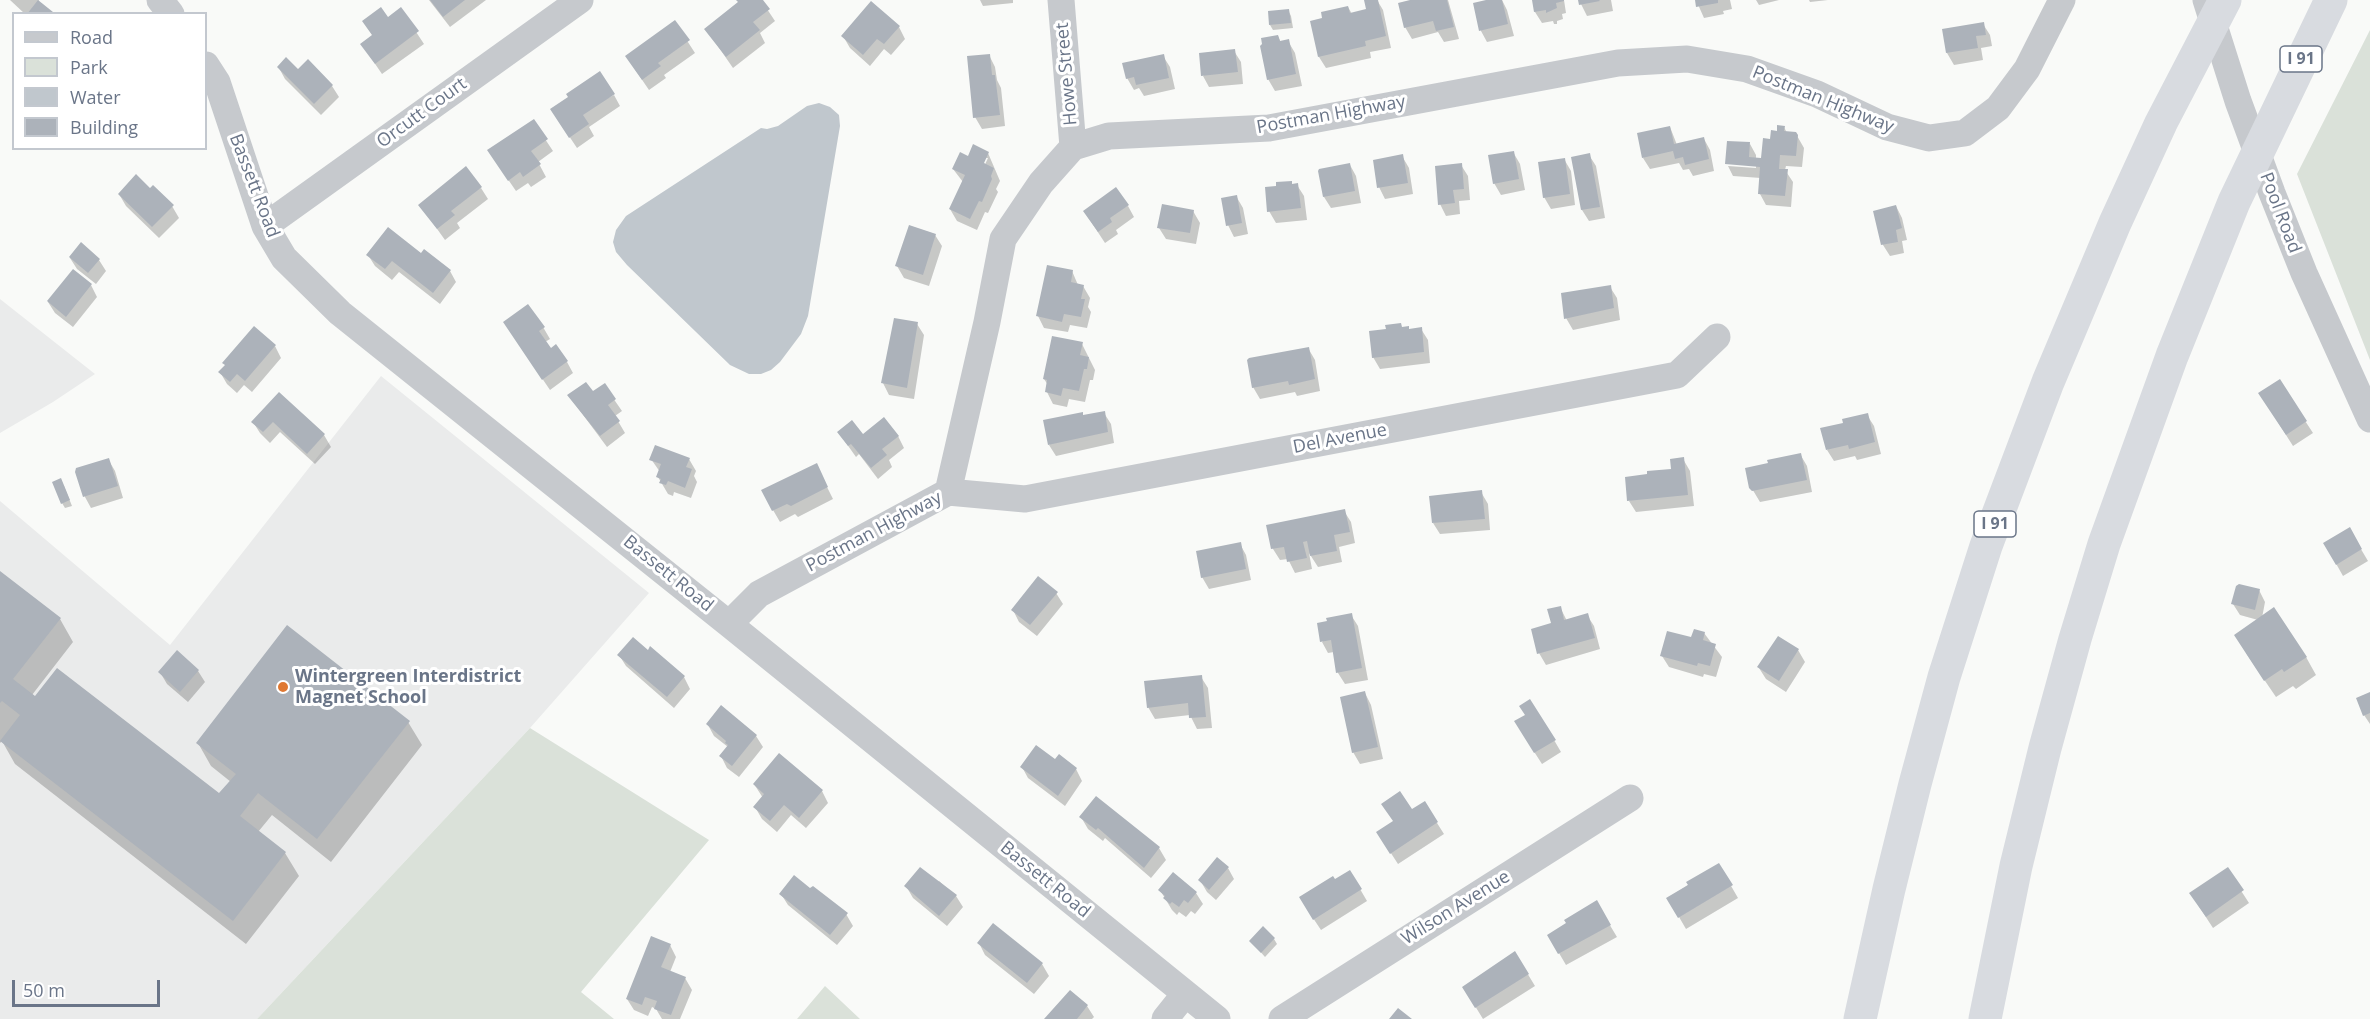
<!DOCTYPE html>
<style>
body{margin:0}
#map{position:relative;width:2370px;height:1019px;overflow:hidden;background:#f9faf8;font-family:"Open Sans",sans-serif}
canvas{display:block}
.legend{position:absolute;left:12px;top:12px;width:195px;height:138px;box-sizing:border-box;background:#fff;border:2px solid #c3c8cf;margin:0;padding:8px 10px;list-style:none;font-size:18px;color:#6a7588}
.legend li{display:flex;align-items:center;gap:12px;height:30px}
.legend b{width:30px;border:2px solid #c3c8cf}
.scale{position:absolute;left:12px;top:980px;width:148px;height:27px;box-sizing:border-box;border:3px solid #6a7588;border-top:0;padding-left:8px;font-size:18px;line-height:21px;white-space:nowrap;color:#6a7588;-webkit-text-stroke:4px #fff;paint-order:stroke}
</style>
<div id="map">
<canvas width="2370" height="1019"></canvas>
<ul class="legend">
<li><b style="height:8px;background:#c6c9cd"></b>Road</li>
<li><b style="height:16px;background:#dae1d9"></b>Park</li>
<li><b style="height:16px;background:#c0c7cd"></b>Water</li>
<li><b style="height:16px;background:#acb2ba"></b>Building</li>
</ul>
<div class="scale">50 m</div>
</div>
<script>
const context = document.querySelector('canvas').getContext('2d');
context.lineJoin = 'round';
function fillPath(path, color) {
  context.fillStyle = color;
  context.fill(path, 'evenodd');
}
function shape(rows) {
  const path = new Path2D();
  for (const r of rows) {
    path.moveTo(r[0], r[1]);
    for (let i = 2; i < r.length; i += 2) path.lineTo(r[i], r[i + 1]);
  }
  return path;
}
function stroke(path, color, width, dash) {
  context.strokeStyle = color;
  context.lineWidth = width;
  context.lineCap = dash ? 'butt' : 'round';
  context.setLineDash(dash || []);
  context.stroke(path);
}
function write(font, color, halo, rows, align = 'center') {
  context.font = font + ' "Open Sans",sans-serif';
  context.lineWidth = 6;
  context.setLineDash([]);
  context.textBaseline = 'middle';
  context.strokeStyle = halo;
  context.fillStyle = color;
  for (const [text, x, y, turn = 0] of rows) {
    context.save();
    context.translate(x, y);
    context.rotate((+turn || 0) * Math.PI / 180);
    context.textAlign = isNaN(turn) ? turn : align;
    if (halo) context.strokeText(text, 0, 0);
    context.fillText(text, 0, 0);
    context.restore();
  }
}
const built = shape([
 [0,299,95,374,53,402,0,433],
 [381,376,649,593,530,728,257,1019,0,1019,0,501,170,645]
]);
const green = shape([
 [2370,30,2370,360,2297,174],
 [530,728,709,840,581,992,614,1019,257,1019],
 [825,986,860,1019,797,1019]
]);
const water = shape([
 [819,103,830,107,839,115,840,126,808,316,801,334,780,362,771,370,761,374,749,374,730,365,627,265,616,252,613,242,616,230,626,216,761,128,767,129,778,126,807,106]
]);
const shadow = shape([
 [10,0,39,0,38,2,52,14,25,14],
 [429,0,486,0,450,27],
 [741,0,761,0,775,21,760,33,765,43,733,68,706,29],
 [980,0,1013,0,1013,3,983,6],
 [1369,0,1377,0,1383,10,1391,48,1370,52,1371,58,1326,68,1319,57,1311,22,1323,19,1348,7,1352,14,1368,10],
 [1417,0,1448,0,1459,39,1444,42,1438,32,1412,39,1405,27],
 [1493,0,1502,0,1507,10,1514,36,1487,42,1481,31,1474,4],
 [1533,0,1564,0,1566,13,1562,14,1563,19,1557,21,1557,24,1554,24,1553,21,1542,23,1535,12],
 [1579,0,1611,0,1613,11,1587,16],
 [1696,0,1730,0,1732,9,1723,11,1724,14,1704,18],
 [1756,0,1779,0,1759,5],
 [1809,0,1828,0,1810,2],
 [401,9,424,44,382,74,369,55,373,36,364,22,388,19],
 [1288,10,1291,16,1293,28,1273,30,1270,25,1269,13],
 [675,22,695,53,664,75,666,78,649,90,634,68],
 [1983,24,1990,35,1992,46,1981,48,1983,60,1954,65,1947,53,1943,30],
 [899,27,905,39,891,55,884,49,870,66,850,48,843,36],
 [1278,36,1281,43,1288,41,1295,53,1302,86,1275,91,1268,79],
 [1234,51,1241,62,1243,84,1209,87,1203,76],
 [989,55,995,67,997,80,1001,88,1005,126,982,129,975,117],
 [1163,56,1170,67,1175,89,1144,96,1139,88,1134,90,1127,78],
 [279,68,298,71,332,86,339,97,321,115,285,79],
 [614,95,620,106,589,127,594,136,577,148,559,121],
 [533,121,553,151,538,162,546,177,531,187,528,183,516,191,496,162],
 [1670,127,1677,145,1704,139,1710,150,1714,171,1693,176,1689,169,1683,170,1679,163,1650,169,1643,158],
 [1784,127,1787,133,1796,134,1804,148,1802,167,1786,166,1785,170,1793,182,1791,207,1766,205,1760,194,1761,178,1733,176,1728,166,1756,168,1756,165,1727,163,1750,144,1756,155,1756,159,1763,160,1771,141],
 [1513,152,1520,164,1525,190,1501,195,1494,183],
 [988,153,1000,181,996,189,998,192,988,213,985,212,977,230,957,221,950,209,963,182,953,169,969,158],
 [984,158,988,158,982,171],
 [1589,155,1596,166,1605,218,1589,221,1582,210,1573,158],
 [1402,156,1409,168,1413,194,1385,199,1379,187],
 [1564,159,1571,171,1575,205,1551,209,1544,197],
 [1350,165,1356,176,1361,203,1331,208,1324,197,1319,172],
 [1461,165,1468,176,1470,200,1459,201,1460,214,1446,216,1440,204],
 [1291,182,1293,185,1297,185,1304,196,1307,220,1276,223,1269,211],
 [481,188,488,199,457,223,460,228,445,240,420,205],
 [150,190,172,206,179,218,159,238,126,206,119,194],
 [1236,196,1243,208,1248,234,1234,237,1228,225],
 [1128,206,1134,217,1116,230,1118,234,1105,243,1084,211],
 [1896,206,1902,218,1907,240,1902,241,1904,253,1890,256,1883,245,1875,212],
 [1193,211,1200,223,1196,244,1166,239,1159,228],
 [935,235,942,246,929,286,904,278,897,266],
 [368,255,450,271,456,282,440,304,399,272,392,280,375,266],
 [70,258,99,260,106,271,96,284,77,269],
 [1072,271,1078,285,1083,286,1090,298,1088,307,1091,312,1087,328,1070,325,1068,332,1044,328,1038,316],
 [91,285,97,297,73,327,55,313,48,302],
 [1610,287,1617,298,1620,320,1573,330,1566,318],
 [917,324,924,335,914,399,889,395,883,383],
 [543,327,550,339,545,342,551,350,567,362,573,373,550,390,512,334],
 [1402,328,1409,330,1421,329,1428,340,1430,363,1380,369,1373,357,1387,330],
 [1082,344,1095,370,1093,380,1090,380,1085,402,1069,399,1067,407,1053,404,1047,392,1048,385,1044,379],
 [275,346,281,358,252,392,244,385,237,393,227,384,220,372],
 [1308,348,1315,360,1320,391,1297,396,1295,392,1260,399,1253,387],
 [2279,381,2313,433,2293,446,2267,405],
 [604,385,622,411,615,416,625,433,607,447,569,396,593,393],
 [279,394,324,435,331,447,315,464,280,432,270,443,260,433,253,422],
 [1104,413,1111,424,1114,443,1056,456,1049,445,1083,417],
 [1867,415,1874,426,1881,454,1857,460,1855,456,1834,461,1827,450],
 [839,433,863,436,898,436,904,448,889,460,892,467,878,479,859,454,856,457],
 [1800,454,1807,466,1812,492,1760,502,1751,487],
 [108,459,115,471,123,498,91,508,85,497,76,472],
 [651,459,689,459,696,471,694,476,697,482,691,498,674,492,673,496,668,494,658,477,660,472],
 [1683,459,1690,471,1694,506,1636,512,1629,501,1673,470],
 [822,477,833,499,798,517,795,514,780,522,773,510],
 [64,486,72,506,65,508,62,503],
 [1481,492,1488,504,1490,530,1440,534,1433,523],
 [1344,511,1351,522,1355,543,1339,547,1342,562,1318,567,1309,553,1312,569,1295,573,1288,559,1280,560,1273,549,1268,526],
 [2349,529,2368,561,2343,576,2325,544],
 [1240,544,1246,555,1251,580,1209,589,1202,577],
 [0,573,60,619,73,642,32,695,220,796,231,782,211,766,198,743,408,722,422,745,331,862,272,815,258,832,285,853,299,876,246,944,15,764,2,741,0,743],
 [2259,590,2265,602,2262,618,2306,657,2316,675,2296,689,2293,686,2276,697,2246,653,2258,620,2240,615,2233,604],
 [1056,593,1063,604,1037,636,1019,622,1013,610],
 [1560,607,1567,621,1587,615,1594,626,1600,649,1546,665,1539,653],
 [1351,615,1358,626,1368,680,1345,684,1338,673,1334,652,1328,653,1322,642],
 [1704,633,1722,657,1716,677,1704,674,1703,677,1669,667,1662,656],
 [1778,638,1798,650,1805,662,1786,692,1766,679,1759,668],
 [648,652,684,677,690,689,674,708,626,666,619,655],
 [198,671,205,682,188,702,167,684,160,672],
 [1201,677,1208,688,1212,728,1197,729,1190,715,1155,719,1148,707],
 [1365,693,1371,705,1383,759,1360,764,1353,752],
 [2370,693,2370,724,2364,715],
 [708,725,756,736,763,747,739,777,727,768,721,756,728,747,714,736],
 [1522,733,1554,740,1561,752,1542,764],
 [1055,761,1076,769,1082,781,1065,806,1028,778,1022,767],
 [754,784,822,791,828,803,806,828,791,815,777,832,762,819,755,807,763,798],
 [1412,811,1437,823,1444,834,1398,864,1385,844,1394,822],
 [1081,817,1159,848,1166,860,1151,878,1105,838,1103,841,1088,829],
 [1719,865,1738,898,1686,929,1668,898],
 [1228,868,1234,879,1216,900,1207,892,1200,880],
 [2227,869,2249,903,2213,928,2198,905],
 [939,881,956,896,963,907,947,926,913,898,906,886,937,883],
 [1335,882,1360,889,1367,901,1321,930,1307,909],
 [1160,890,1196,893,1203,904,1195,914,1191,911,1186,917,1179,912,1177,915,1172,910],
 [781,894,846,914,853,926,837,945,788,905],
 [1596,902,1617,937,1566,965,1549,936],
 [993,925,1042,964,1049,976,1034,994,985,955,979,943],
 [1274,939,1277,944,1265,957,1251,941],
 [670,945,676,957,670,972,685,978,692,990,680,1019,662,1019,656,1009,652,1007,648,1016,634,1010,627,999],
 [1515,953,1535,986,1483,1019,1464,988],
 [1087,1006,1094,1017,1092,1019,1046,1019]
]);
const building = shape([
 [38,0,53,12,52,14,27,14],
 [430,0,465,0,443,17],
 [736,0,763,0,770,9,753,22,760,30,726,57,704,29,738,2],
 [1364,0,1378,0,1386,36,1365,41,1366,46,1318,57,1310,21,1322,18,1321,12,1348,6,1350,13,1366,9],
 [1410,0,1447,0,1454,27,1436,31,1433,21,1404,28,1398,3],
 [1486,0,1502,0,1508,24,1479,31,1473,3],
 [1532,0,1564,0,1564,1,1556,3,1557,8,1546,13,1546,10,1534,12],
 [1578,0,1599,0,1600,1,1579,5],
 [1695,0,1718,0,1718,3,1696,7],
 [871,1,900,26,884,44,877,39,863,55,841,36],
 [381,7,388,17,401,7,419,31,375,64,360,44,372,35,362,21],
 [1289,9,1291,23,1269,25,1268,11],
 [675,20,690,40,658,63,661,66,642,80,625,56],
 [1984,22,1986,35,1976,36,1978,48,1946,53,1942,29],
 [1278,35,1280,41,1289,39,1296,74,1267,80,1260,46,1262,44,1261,38],
 [1235,49,1238,72,1201,76,1199,53],
 [990,54,992,75,995,75,1000,115,973,118,967,56],
 [1164,54,1169,78,1136,85,1134,77,1126,79,1122,63],
 [286,57,298,69,308,59,333,85,314,104,277,67],
 [600,71,615,94,583,115,589,124,569,138,550,109,568,97,566,94],
 [534,119,548,139,531,151,541,164,523,177,520,172,508,181,487,150],
 [1777,125,1785,126,1784,131,1796,132,1798,135,1796,156,1780,155,1779,169,1788,169,1785,196,1758,194,1760,167,1725,164,1727,141,1750,142,1749,157,1761,158,1763,138,1770,139,1771,130,1777,131],
 [1670,126,1674,144,1704,137,1709,159,1685,165,1683,157,1675,159,1673,151,1642,158,1637,133],
 [973,144,989,152,984,163,994,168,991,176,992,179,982,202,979,201,970,219,949,209,965,175,952,169,960,152,968,156],
 [1514,151,1519,179,1493,184,1488,155],
 [1590,153,1600,207,1581,210,1571,157],
 [1403,154,1408,183,1377,188,1373,160],
 [1565,158,1570,194,1543,198,1538,162],
 [1350,163,1355,191,1323,197,1318,171,1319,169],
 [1462,163,1464,189,1453,190,1455,203,1438,205,1435,166],
 [466,166,482,187,451,211,455,215,437,229,418,205],
 [136,174,150,188,153,185,174,205,152,227,118,194],
 [1292,181,1292,184,1298,183,1301,208,1267,212,1265,187,1276,186,1276,182],
 [1116,187,1129,205,1110,218,1112,222,1098,232,1083,211],
 [1237,195,1242,223,1226,226,1221,198],
 [1162,204,1194,210,1190,233,1157,228],
 [1896,205,1902,228,1896,230,1898,242,1881,245,1873,211],
 [909,225,936,234,923,275,895,266],
 [388,227,421,253,424,249,451,270,433,293,392,261,385,269,366,255],
 [81,242,100,259,88,273,69,257],
 [1047,265,1073,270,1071,282,1084,285,1081,299,1085,299,1081,317,1064,314,1062,322,1036,316],
 [73,269,92,284,66,317,47,301],
 [1611,285,1614,308,1564,319,1561,293],
 [528,304,545,327,539,331,551,348,556,344,568,361,542,380,503,322],
 [894,318,918,322,907,388,881,383],
 [1401,323,1402,327,1409,326,1409,329,1422,327,1424,352,1372,358,1369,331,1386,329,1385,325],
 [254,326,276,345,245,381,237,374,230,382,218,372,225,365,222,363],
 [1052,336,1083,342,1080,355,1089,357,1087,369,1084,369,1079,391,1063,388,1061,396,1045,392,1047,380,1043,379],
 [1309,347,1315,379,1289,385,1288,381,1252,388,1247,360,1249,358],
 [2280,379,2307,421,2286,435,2258,393],
 [586,382,593,391,605,383,616,399,608,405,620,421,600,436,567,395],
 [279,392,325,434,307,454,273,422,263,432,251,422],
 [1105,411,1108,432,1048,445,1043,420,1083,412,1083,415],
 [1868,413,1875,442,1849,449,1848,445,1826,450,1820,428,1843,423,1842,419],
 [884,417,899,436,882,449,887,455,871,468,851,444,848,446,837,432,852,420,863,434],
 [655,445,690,458,686,467,692,469,685,488,668,481,666,485,659,483,661,479,656,477,661,464,649,460],
 [1801,453,1807,480,1752,491,1749,488,1745,468,1768,463,1767,460],
 [1684,457,1688,495,1627,501,1625,477,1647,474,1647,471,1671,469,1670,459],
 [109,458,118,486,83,497,75,472,76,468],
 [817,463,828,487,791,506,787,504,772,511,761,490],
 [61,478,70,500,61,504,52,482],
 [1482,490,1485,519,1432,523,1429,496],
 [1345,509,1350,532,1334,535,1337,551,1310,556,1307,541,1303,542,1307,558,1287,562,1284,547,1271,549,1266,525],
 [2350,527,2362,549,2336,565,2323,543],
 [1241,542,1246,569,1201,578,1196,551],
 [0,571,61,618,13,679,35,696,57,668,219,793,236,774,196,743,287,625,410,721,317,839,258,793,240,816,286,852,233,921,0,741,20,715,2,701,0,703],
 [1038,576,1058,592,1030,625,1011,610],
 [2239,584,2260,589,2255,610,2231,604,2236,586],
 [1561,606,1564,620,1588,613,1595,638,1537,654,1531,629,1551,623,1547,609],
 [2274,607,2307,657,2284,672,2282,669,2264,681,2234,635],
 [1352,613,1362,668,1336,673,1331,640,1320,642,1317,623,1327,621,1326,618],
 [1694,629,1705,632,1703,640,1716,644,1710,666,1698,663,1697,666,1660,656,1667,631,1691,637],
 [1778,636,1799,649,1779,681,1757,667],
 [633,637,648,650,650,646,685,676,667,697,617,655],
 [177,650,199,670,180,692,158,672],
 [1202,675,1206,717,1189,718,1188,703,1147,708,1144,681],
 [1365,691,1378,747,1352,753,1340,697],
 [2370,692,2370,713,2363,716,2356,698],
 [1530,699,1556,740,1534,753,1514,721,1525,715,1519,706],
 [721,705,757,735,732,766,719,756,728,745,725,743,726,741,706,724],
 [1036,745,1055,759,1059,754,1077,768,1058,796,1020,767],
 [779,753,823,790,799,818,784,805,770,821,753,807,764,794,753,784],
 [1400,791,1412,809,1425,801,1438,822,1390,854,1376,832,1393,821,1381,804],
 [1096,796,1160,847,1144,868,1098,828,1096,830,1079,817],
 [1217,857,1229,867,1209,890,1198,880],
 [1719,863,1733,885,1678,918,1666,898,1688,885,1686,882],
 [920,867,957,895,939,916,904,886],
 [2228,867,2244,890,2206,917,2189,893],
 [1350,870,1362,889,1313,920,1299,897,1333,876,1335,879],
 [1173,872,1197,892,1188,903,1184,900,1179,907,1172,902,1170,904,1163,898,1165,896,1158,890],
 [794,875,810,888,813,886,848,913,830,935,779,894],
 [1597,900,1611,925,1558,954,1547,935,1566,923,1564,920],
 [993,923,1043,963,1027,983,977,943],
 [1263,926,1275,938,1261,953,1249,941],
 [651,936,671,944,661,967,686,977,671,1015,654,1009,657,1001,645,997,642,1005,626,999],
 [1515,951,1529,974,1475,1008,1462,987],
 [1070,990,1088,1005,1077,1019,1044,1019],
 [1398,1008,1412,1019,1389,1019]
]);
const minor = shape([
 [160,0,171,14],
 [1061,0,1073,147],
 [2206,0,2238,101,2272,193,2304,273,2370,419],
 [206,65,217,82,265,226,284,258,340,313,729,624,1217,1019],
 [265,226,580,0],
 [948,492,1025,499,1677,375,1717,337],
 [729,624,759,594,948,492,987,322,1003,239,1041,183,1073,147,1109,136,1269,128,1618,63,1687,59,1747,69,1817,94,1887,127,1929,138,1965,133,1998,108,2027,69,2062,0],
 [1165,1019,1185,994],
 [1282,1019,1630,798]
]);
const highway = shape([
 [1860,1019,1889,889,1915,784,1944,677,1986,546,2048,382,2115,223,2161,123,2225,0],
 [1985,1019,2016,866,2045,748,2075,639,2104,544,2172,356,2234,202,2331,0]
]);
const markers = [
 [283,687,6,"#df7832"]
];
const shields = [
 [2301,59,42],
 [1995,524,42]
];
const shieldNames = [
 ["I 91",2301,59],
 ["I 91",1995,524]
];
const streetNames = [
 ["Howe Street",1067,74,-95],
 ["Postman Highway",1823,100,22],
 ["Orcutt Court",422,113,-36],
 ["Postman Highway",1331,115,-10],
 ["Bassett Road",254,186,69],
 ["Pool Road",2280,213,69],
 ["Del Avenue",1340,439,-11],
 ["Postman Highway",874,532,-28],
 ["Bassett Road",668,574,39],
 ["Bassett Road",1045,880,39],
 ["Wilson Avenue",1456,908,-32]
];
const poiNames = [
 ["Wintergreen Interdistrict",295,677],
 ["Magnet School",295,698]
];
fillPath(built, '#eaebeb');
fillPath(green, '#dae1d9');
fillPath(water, '#c0c7cd');
fillPath(shadow, '#0003');
fillPath(building, '#acb2ba');
stroke(minor, '#c6c9cd', 27);
stroke(highway, '#d8dbe0', 33);
for (const [x, y, r, color] of markers) {
  const dot = new Path2D();
  dot.arc(x, y, r, 0, 2 * Math.PI);
  context.fillStyle = color;
  context.fill(dot);
  stroke(dot, '#fff', 2);
}
for (const [x, y, w] of shields) {
  const box = new Path2D();
  box.roundRect(x - w / 2, y - 13, w, 26, 4.5);
  context.fillStyle = '#fff';
  context.fill(box);
  stroke(box, '#6a7588', 1.5);
}
write('bold 16px', '#6a7588', null, shieldNames);
write('18px', '#6a7588', '#fff', streetNames);
write('bold 18px', '#6a7588', '#fff', poiNames, 'left');
</script>
